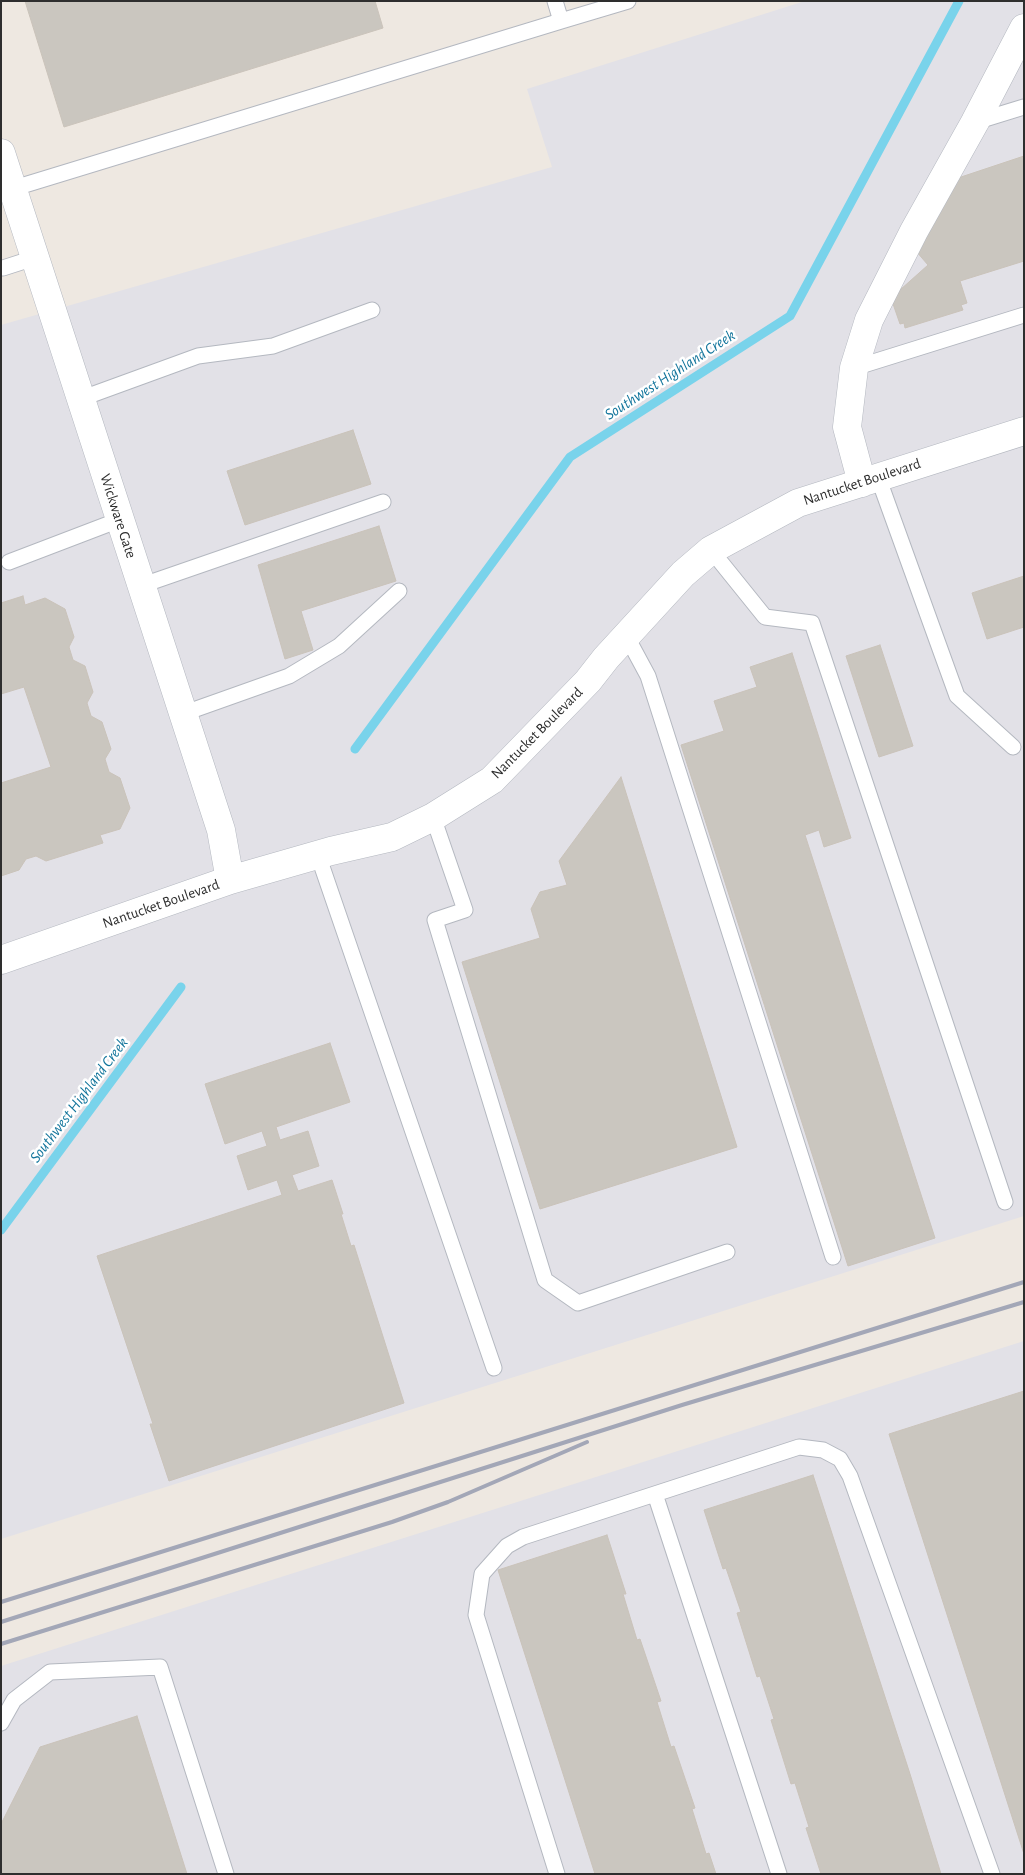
<!DOCTYPE html>
<style>
body{margin:0}
#map{position:relative;width:1025px;height:1875px;overflow:hidden;background:#eee8e1;font-family:"Alegreya Sans",sans-serif}
canvas{display:block}
.frame{position:absolute;inset:0;border:2px solid #2e2e2e;pointer-events:none}
</style>
<div id="map">
<canvas width="1025" height="1875"></canvas>
<div class="frame"></div>
</div>
<script>
const context = document.querySelector('canvas').getContext('2d');
context.lineJoin = 'round';
function fillPath(path, color) {
  context.fillStyle = color;
  context.fill(path, 'evenodd');
}
function shape(rows) {
  const path = new Path2D();
  for (const r of rows) {
    path.moveTo(r[0], r[1]);
    for (let i = 2; i < r.length; i += 2) path.lineTo(r[i], r[i + 1]);
  }
  return path;
}
function stroke(path, color, width, dash) {
  context.strokeStyle = color;
  context.lineWidth = width;
  context.lineCap = dash ? 'butt' : 'round';
  context.setLineDash(dash || []);
  context.stroke(path);
}
function write(font, color, halo, rows, align = 'center') {
  context.font = font + ' "Alegreya Sans",sans-serif';
  context.lineWidth = 5;
  context.setLineDash([]);
  context.textBaseline = 'middle';
  context.strokeStyle = halo;
  context.fillStyle = color;
  for (const [text, x, y, turn = 0] of rows) {
    context.save();
    context.translate(x, y);
    context.rotate((+turn || 0) * Math.PI / 180);
    context.textAlign = isNaN(turn) ? turn : align;
    if (halo) context.strokeText(text, 0, 0);
    context.fillText(text, 0, 0);
    context.restore();
  }
}
const industrial = shape([
 [805,1,1024,1,1024,1216,1,1539,1,325,552,167,527,89],
 [1024,1341,1024,1874,1,1874,1,1666]
]);
const stream = shape([
 [355,749,570,457,790,316,959,1],
 [1,1230,181,987]
]);
const building = shape([
 [25,1,375,1,383,28,64,127,25,1],
 [1024,156,1024,261,960,281,967,303,961,305,963,310,905,328,904,323,900,324,891,298,928,265,916,251,955,179,1024,156],
 [353,430,371,484,245,525,227,471,353,430],
 [379,526,396,581,301,611,313,650,285,659,258,565,379,526],
 [1024,576,1024,627,987,639,972,593,1024,576],
 [23,596,25,605,45,598,65,609,74,637,69,647,73,660,85,666,93,692,87,703,91,716,102,722,111,749,105,759,109,772,120,778,130,808,120,829,100,835,103,843,46,861,36,856,26,859,19,870,1,876,1,783,51,767,24,687,1,694,1,603,23,596],
 [880,645,913,746,879,757,846,656,880,645],
 [792,653,851,838,824,847,819,830,805,835,935,1238,848,1266,681,745,724,731,714,701,757,687,750,667,792,653],
 [621,777,737,1147,540,1209,462,962,540,938,531,909,540,892,567,885,559,861,621,777],
 [330,1043,350,1102,276,1127,280,1140,308,1131,319,1166,292,1175,298,1191,332,1180,343,1214,341,1214,351,1246,354,1245,404,1403,169,1481,150,1424,153,1424,97,1256,282,1195,277,1180,248,1190,237,1156,267,1146,262,1131,225,1144,205,1084,330,1043],
 [1024,1391,1024,1854,889,1434,1024,1391],
 [813,1475,910,1774,941,1874,821,1874,806,1828,809,1827,795,1783,791,1784,771,1720,774,1719,760,1676,757,1677,737,1613,741,1612,726,1568,723,1569,704,1510,813,1475],
 [607,1535,626,1594,623,1594,637,1640,640,1639,661,1701,657,1702,671,1747,674,1746,695,1808,692,1809,706,1854,709,1853,716,1874,595,1874,498,1570,607,1535],
 [137,1716,187,1874,1,1874,1,1824,40,1747,137,1716]
]);
const lane = shape([
 [555,1,561,21,628,1],
 [975,122,1024,107],
 [8,190,561,21],
 [3,268,34,258],
 [854,368,1024,315],
 [80,399,198,356,273,346,372,310],
 [878,477,957,696,1013,747],
 [711,550,765,617,812,623,1005,1202],
 [9,562,119,520],
 [140,586,383,502],
 [627,637,648,676,833,1257],
 [182,714,289,676,339,646,399,591],
 [433,817,465,910,435,920,545,1280,578,1303,727,1252],
 [318,855,494,1368],
 [655,1494,779,1874],
 [1,1723,14,1700,50,1672,160,1667,226,1874],
 [557,1874,476,1615,482,1574,507,1546,523,1537,799,1447,823,1450,840,1459,850,1476,992,1874]
]);
const street = shape([
 [1,153,221,830,230,880],
 [862,483,847,427,854,368,869,320,914,231,975,122,1024,28],
 [1,960,230,880,331,851,392,837,433,817,492,780,588,681,606,658,683,574,711,550,798,503,1024,431]
]);
const rail = shape([
 [1,1602,1024,1282],
 [1,1622,682,1405,1024,1302],
 [1,1644,392,1522,448,1502,587,1442]
]);
const streetNames = [
 ["Nantucket Boulevard",862,482,-18],
 ["Wickware Gate",118,516,72],
 ["Nantucket Boulevard",537,733,-45],
 ["Nantucket Boulevard",161,904,-19]
];
const waterNames = [
 ["Southwest Highland Creek",670,375,-33],
 ["Southwest Highland Creek",79,1100,-53]
];
fillPath(industrial, '#e2e1e7');
stroke(stream, '#79d3eb', 9);
fillPath(building, '#cac6bf');
stroke(building, '#cac3ba', 1);
stroke(lane, '#b4b8c0', 17);
stroke(street, '#b4b8c0', 29);
stroke(lane, '#fff', 15);
stroke(street, '#fff', 28);
stroke(rail, '#a3a7b7', 4);
write('15px', '#2e2e2e', '#fff', streetNames);
write('italic 16px', '#13759c', '#fff', waterNames);
</script>
